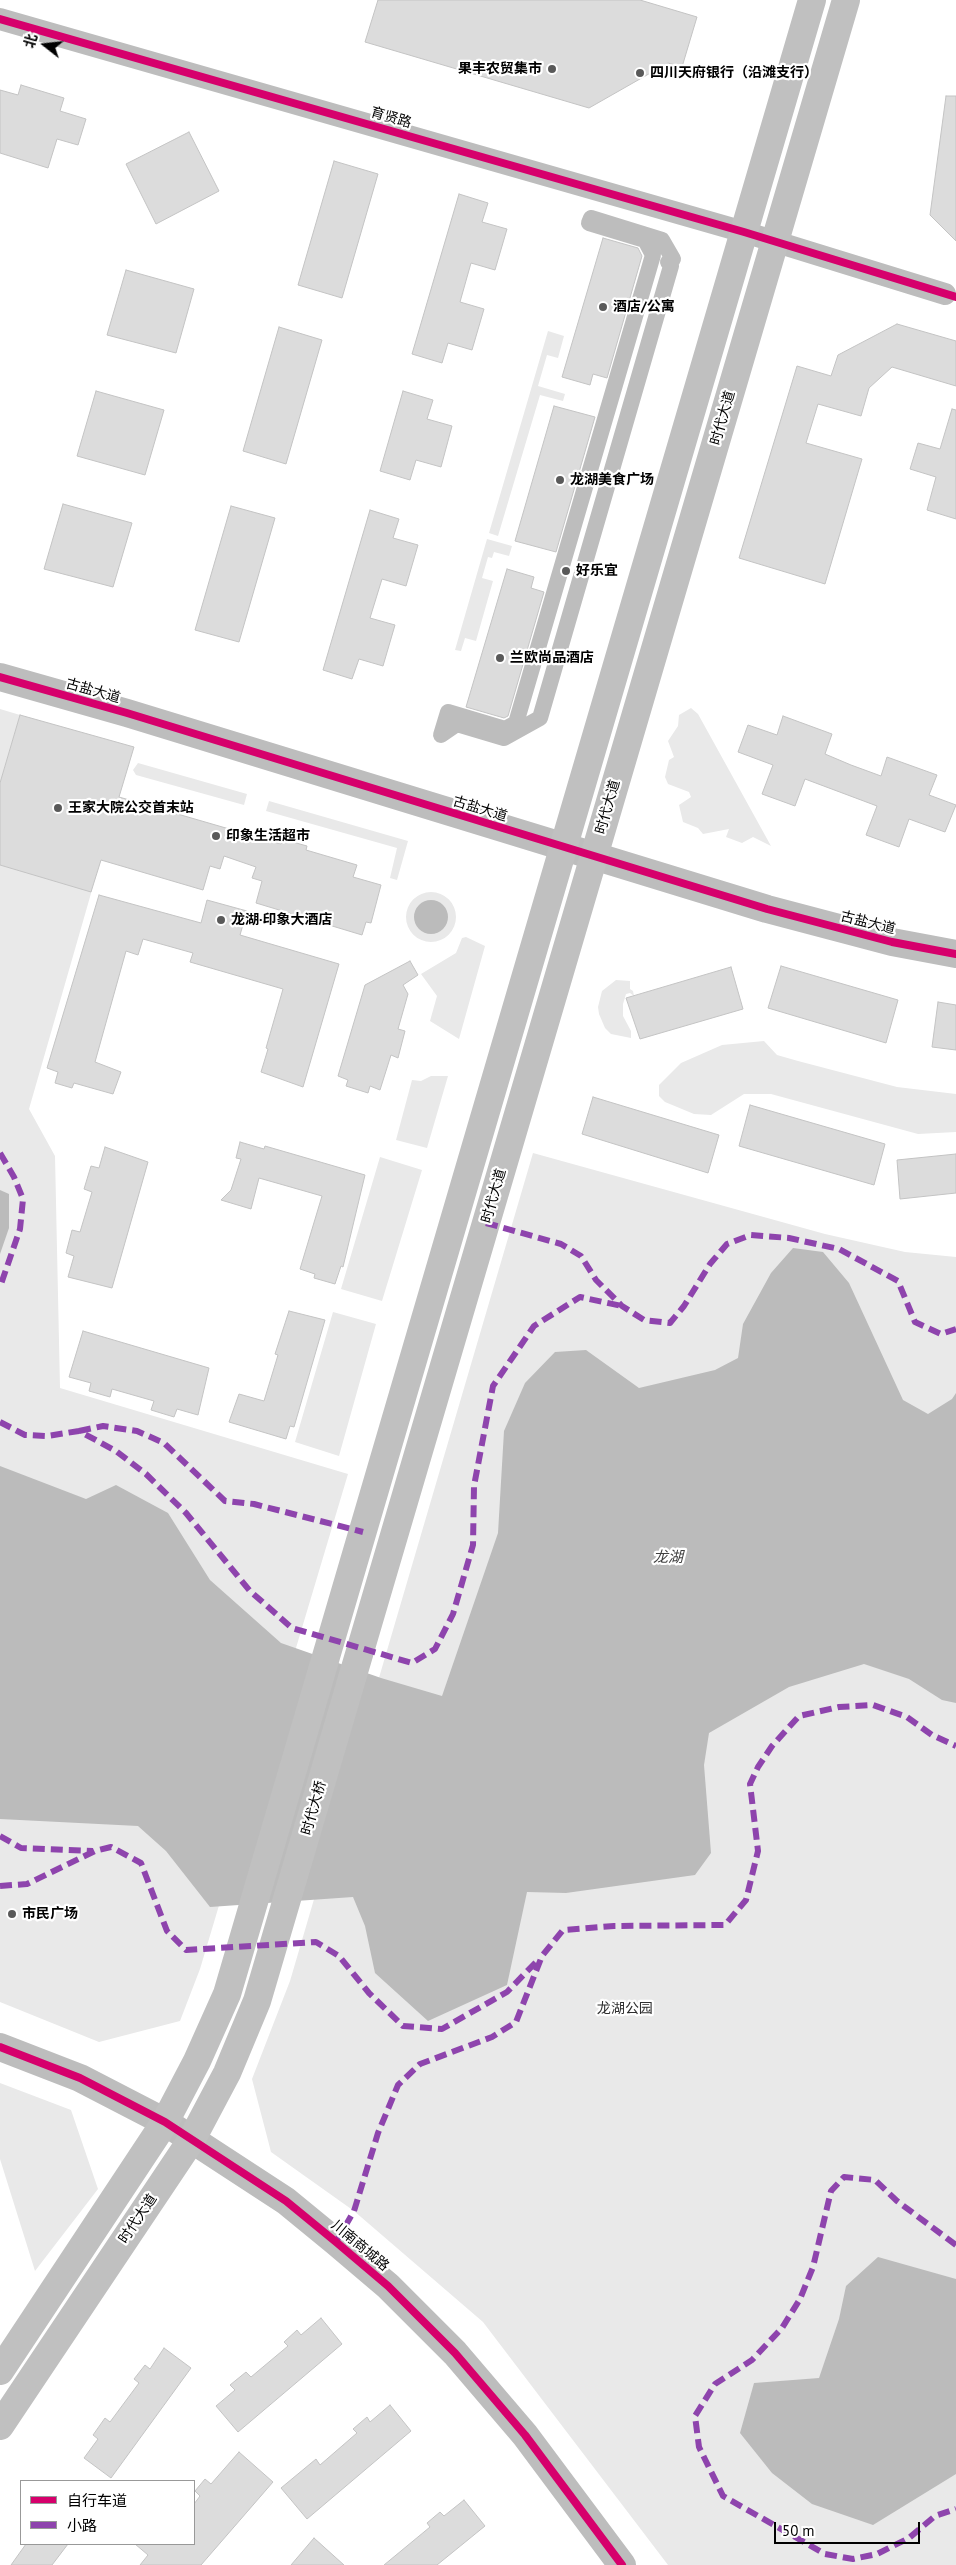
<!DOCTYPE html>
<meta charset="utf-8">
<style>
body{margin:0}
#map{position:relative;width:956px;height:2565px;overflow:hidden;background:#fff;font-family:"PT Sans","Noto Sans SC",sans-serif}
canvas{display:block}
.legend{position:absolute;left:20px;top:2480px;width:175px;height:65px;box-sizing:border-box;background:#fff;border:1px solid #999;margin:0;padding:6px 9px;list-style:none;font-size:15px;color:#000}
.legend li{display:flex;align-items:center;gap:10px;height:25px}
.legend b{width:25px;border:1px solid #999}
.north{position:absolute;left:20px;top:20px;width:50px;height:50px;-webkit-text-stroke:4px #fff;paint-order:stroke;rotate:286deg;font-size:14px;font-weight:700;line-height:20px;text-align:center;color:#000}
.north::after{content:'';display:block;margin:auto;width:18px;height:22px;background:#000;clip-path:polygon(50% 0,100% 100%,50% 72%,0 100%)}
.scale{position:absolute;left:774px;top:2522px;width:146px;height:22px;box-sizing:border-box;border:2px solid #000;border-top:0;padding-left:6px;font-size:15px;line-height:18px;white-space:nowrap;color:#000;-webkit-text-stroke:4px #fff;paint-order:stroke}
</style>
<div id="map">
<canvas width="956" height="2565"></canvas>
<ul class="legend">
<li><b style="height:6px;background:#d6006c"></b>自行车道</li>
<li><b style="height:6px;background:#8e44ad"></b>小路</li>
</ul>
<div class="north">北</div>
<div class="scale">50 m</div>
</div>
<script>
const context = document.querySelector('canvas').getContext('2d');
context.lineJoin = 'round';
function fillPath(path, color) {
  context.fillStyle = color;
  context.fill(path, 'evenodd');
}
function shape(rows) {
  const path = new Path2D();
  for (const r of rows) {
    if (r.length === 3) {
      path.moveTo(r[0] + r[2], r[1]);
      path.arc(r[0], r[1], r[2], 0, 2 * Math.PI);
      continue;
    }
    path.moveTo(r[0], r[1]);
    for (let i = 2; i < r.length; i += 2) path.lineTo(r[i], r[i + 1]);
  }
  return path;
}
function stroke(path, color, width, dash) {
  context.strokeStyle = color;
  context.lineWidth = width;
  context.lineCap = dash ? 'butt' : 'round';
  context.setLineDash(dash || []);
  context.stroke(path);
}
function write(font, color, halo, rows, align = 'center') {
  context.font = font + ' "PT Sans","Noto Sans SC",sans-serif';
  context.lineWidth = 4.5;
  context.setLineDash([]);
  context.textBaseline = 'middle';
  context.strokeStyle = halo;
  context.fillStyle = color;
  for (const [text, x, y, turn = 0] of rows) {
    context.save();
    context.translate(x, y);
    context.rotate((+turn || 0) * Math.PI / 180);
    context.textAlign = isNaN(turn) ? turn : align;
    if (halo) context.strokeText(text, 0, 0);
    context.fillText(text, 0, 0);
    context.restore();
  }
}
const green = shape([
 [548,331,564,336,558,358,547,355,538,386,565,394,563,401,540,395,498,536,489,533],
 [487,539,512,546,509,556,494,552,492,558,488,557,482,578,493,581,476,641,465,638,461,651,455,650],
 [691,708,698,714,771,846,753,837,742,843,726,837,729,829,703,834,698,828,683,822,679,805,691,797,689,792,668,784,665,777,669,760,674,757,668,741,678,726,679,715],
 [0,709,20,715,0,783],
 [138,763,247,794,244,805,136,775,133,770],
 [269,801,408,841,397,880,390,878,397,848,266,811],
 [0,865,92,890,29,1109,55,1156,60,1388,348,1474,200,1969,180,2021,99,2042,0,2002],
 [431,917,25],
 [466,937,485,946,459,1039,430,1021,437,996,421,974,456,953,462,938],
 [616,980,630,981,630,989,633,991,634,996,630,993,626,994,623,1004,623,1016,631,1031,631,1038,611,1034,605,1028,599,1014,598,1007,602,991],
 [764,1041,777,1055,798,1061,897,1087,956,1094,956,1132,918,1134,771,1094,744,1094,711,1115,694,1114,665,1102,659,1096,659,1085,681,1063,722,1045],
 [431,1076,448,1076,427,1148,396,1140,412,1080,421,1081],
 [533,1153,825,1234,905,1252,956,1257,956,2565,668,2565,483,2322,354,2211,271,2152,252,2079,290,1981],
 [380,1157,422,1170,382,1301,341,1289],
 [333,1312,376,1324,339,1456,295,1442],
 [0,2083,71,2110,98,2189,35,2271,0,2159]
]);
const water = shape([
 [431,917,17],
 [0,1190,9,1194,9,1228,0,1254],
 [793,1248,823,1252,849,1283,903,1400,928,1414,952,1399,956,1393,956,1703,942,1700,909,1679,864,1664,789,1687,709,1733,704,1765,711,1853,695,1875,566,1893,527,1892,507,1985,428,2021,375,1973,365,1926,353,1897,210,1907,166,1851,138,1826,0,1819,0,1466,86,1499,116,1485,168,1513,210,1580,281,1643,381,1678,442,1696,498,1533,504,1431,525,1383,555,1352,586,1350,639,1388,715,1370,738,1358,743,1324,771,1273],
 [878,2257,956,2279,956,2474,873,2525,812,2504,772,2473,740,2433,754,2383,819,2378,839,2319,846,2286]
]);
const building = shape([
 [378,0,640,0,697,17,682,67,668,63,589,108,365,42,378,0],
 [21,85,64,98,60,111,86,119,78,145,57,139,48,168,0,153,0,90,18,95,21,85],
 [946,96,956,96,956,241,930,215,946,96],
 [189,132,219,191,156,224,126,164,189,132],
 [334,161,378,174,342,298,298,285,334,161],
 [459,194,488,203,482,222,507,229,495,270,471,263,460,302,484,309,472,350,448,343,442,363,412,354,459,194],
 [603,238,638,248,642,256,607,378,593,374,590,385,562,377,603,238],
 [126,270,194,289,176,353,107,335,126,270],
 [897,324,956,341,956,386,892,367,869,388,861,416,818,404,806,443,862,459,825,584,739,558,797,366,831,376,838,355,897,324],
 [279,327,322,340,286,464,243,451,279,327],
 [96,391,164,410,145,475,77,456,96,391],
 [403,391,433,400,427,419,452,426,441,467,416,460,410,480,380,471,403,391],
 [554,406,595,417,556,552,515,541,554,406],
 [952,409,956,410,956,519,927,510,936,477,910,469,918,443,940,449,952,409],
 [63,504,132,523,113,587,44,569,63,504],
 [231,506,275,518,239,642,195,630,231,506],
 [370,510,399,519,393,538,418,545,406,586,382,579,370,618,395,625,383,666,359,659,352,679,323,670,370,510],
 [507,569,534,577,531,588,544,592,508,716,504,718,466,707,507,569],
 [20,715,134,747,119,797,281,844,282,839,307,846,306,850,357,865,353,877,381,885,371,923,366,922,362,935,256,903,262,881,252,878,256,867,224,856,220,869,210,866,203,890,101,860,91,892,0,865,0,783,20,715],
 [783,716,832,734,825,754,851,765,881,776,887,757,937,775,929,795,956,805,945,832,909,819,899,847,866,835,877,806,805,779,795,806,762,794,773,765,738,752,748,725,777,735,783,716],
 [99,895,201,923,207,900,247,911,240,935,339,964,303,1087,261,1072,268,1049,266,1048,283,989,190,962,193,953,143,939,138,955,126,951,95,1062,121,1072,113,1094,74,1083,72,1088,55,1083,58,1072,47,1068,99,895],
 [410,961,418,975,403,985,408,994,398,1029,405,1031,398,1058,391,1055,380,1090,370,1086,368,1093,346,1086,348,1080,338,1076,365,985,410,961],
 [781,966,898,1000,886,1043,768,1008,781,966],
 [731,967,743,1009,640,1039,626,998,731,967],
 [938,1002,956,1005,956,1050,932,1047,938,1002],
 [593,1097,719,1135,708,1173,582,1134,593,1097],
 [750,1105,885,1144,874,1185,739,1146,750,1105],
 [240,1142,264,1149,265,1146,365,1175,343,1267,341,1266,335,1284,314,1278,315,1274,300,1269,322,1196,259,1178,251,1209,221,1200,231,1190,241,1159,236,1158,240,1142],
 [105,1147,148,1162,112,1288,68,1277,74,1256,66,1253,72,1230,80,1232,92,1192,84,1189,91,1166,99,1168,105,1147],
 [956,1154,956,1193,900,1199,897,1160,956,1154],
 [289,1311,325,1320,294,1427,290,1426,286,1439,229,1422,239,1394,264,1401,278,1355,275,1354,289,1311],
 [83,1331,209,1368,198,1415,177,1409,174,1417,151,1410,154,1401,112,1389,110,1397,89,1391,91,1383,69,1377,83,1331],
 [321,2318,342,2344,238,2432,216,2406,235,2390,230,2385,246,2372,251,2377,288,2346,284,2342,297,2330,301,2335,321,2318],
 [164,2348,191,2368,111,2478,84,2458,98,2439,93,2435,105,2418,110,2422,139,2383,134,2379,145,2365,150,2369,164,2348],
 [390,2405,411,2431,307,2519,281,2488,316,2459,320,2465,357,2433,353,2429,367,2417,370,2422,390,2405],
 [239,2452,273,2482,201,2565,140,2565,148,2555,135,2544,194,2544,194,2504,200,2496,195,2491,205,2479,211,2484,239,2452],
 [464,2500,485,2526,437,2565,384,2565,430,2527,427,2523,440,2512,444,2516,464,2500],
 [314,2538,344,2565,291,2565,314,2538],
 [26,2544,68,2544,52,2565,11,2565,26,2544]
]);
const pedestrian = shape([
 [591,218,662,240,673,259,668,262,671,266,540,718,504,738,457,724,441,735,448,712,505,729,516,723,653,255,645,240,589,223,591,218]
]);
const minor = shape([
 [0,19,744,232,945,294]
]);
const tertiary = shape([
 [0,677,127,713,767,909,892,942,956,954],
 [0,2047,80,2078,165,2122,286,2201,336,2242,388,2286,455,2353,525,2435,622,2565]
]);
const secondary = shape([
 [0,2371,165,2122,197,2061,227,1994,812,0],
 [0,2426,192,2139,227,2073,257,2001,846,0]
]);
const quiet = shape([
 [0,1153,14,1177,23,1199,20,1229,0,1287],
 [486,1223,561,1244,581,1256,596,1280,622,1306,644,1320,670,1323,684,1306,710,1264,727,1244,751,1235,789,1238,839,1249,898,1281,915,1322,941,1334,956,1329],
 [0,1422,25,1435,47,1436,79,1431,116,1451,146,1474,186,1513,250,1591,292,1628,412,1663,435,1649,453,1614,473,1545,474,1486,493,1386,534,1326,580,1297,622,1306],
 [79,1431,103,1426,137,1431,164,1443,225,1501,254,1504,363,1532],
 [0,1836,21,1848,93,1851],
 [0,1886,27,1884,95,1851,111,1847,141,1863,167,1931,186,1950,316,1942,339,1956,369,1993,403,2026,442,2029,507,1992,538,1960],
 [336,2242,354,2211,378,2133,398,2085,420,2064,492,2037,516,2022,542,1956,563,1930,614,1926,725,1925,746,1900,758,1851,750,1784,758,1767,772,1746,799,1716,839,1707,873,1705,907,1717,932,1735,956,1746],
 [956,2245,897,2201,875,2180,844,2177,831,2191,813,2267,800,2299,782,2328,752,2360,715,2384,695,2416,699,2447,723,2496,825,2554,853,2559,877,2554,909,2538,935,2516,956,2509]
]);
const cycleway = shape([
 [0,19,744,232,956,297],
 [0,677,127,713,767,909,892,942,956,954],
 [0,2047,80,2078,165,2122,286,2201,336,2242,388,2286,455,2353,525,2435,622,2565]
]);
const markers = [
 [552,69,5,"#595959"],
 [640,73,5,"#595959"],
 [603,307,5,"#595959"],
 [560,480,5,"#595959"],
 [566,571,5,"#595959"],
 [500,658,5,"#595959"],
 [58,808,5,"#595959"],
 [216,836,5,"#595959"],
 [221,920,5,"#595959"],
 [12,1914,5,"#595959"]
];
const poiNames = [
 ["果丰农贸集市",542,69,"right"],
 ["四川天府银行（沿滩支行）",650,73],
 ["酒店/公寓",613,307],
 ["龙湖美食广场",570,480],
 ["好乐宜",576,571],
 ["兰欧尚品酒店",510,658],
 ["王家大院公交首末站",68,808],
 ["印象生活超市",226,836],
 ["龙湖·印象大酒店",231,920],
 ["市民广场",22,1914]
];
const streetNames = [
 ["育贤路",391,118,16],
 ["时代大道",723,418,-74],
 ["古盐大道",93,691,16],
 ["时代大道",608,807,-74],
 ["古盐大道",480,809,17],
 ["古盐大道",868,923,14],
 ["时代大道",494,1196,-74],
 ["时代大桥",314,1808,-74],
 ["时代大道",138,2219,-56],
 ["川南商城路",360,2246,40]
];
const parkNames = [
 ["龙湖公园",625,2009]
];
const waterNames = [
 ["龙湖",668,1558]
];
fillPath(green, '#e9e9e9');
fillPath(water, '#bbb');
fillPath(building, '#dcdcdc');
stroke(building, '#c4c4c4', 1);
stroke(pedestrian, '#bdbdbd', 16);
stroke(minor, '#bdbdbd', 22);
stroke(tertiary, '#bdbdbd', 28);
stroke(secondary, '#c0c0c0', 28);
stroke(quiet, '#8e44ad', 6, [12, 6]);
stroke(cycleway, '#d6006c', 8);
for (const [x, y, r, color] of markers) {
  const dot = new Path2D();
  dot.arc(x, y, r, 0, 2 * Math.PI);
  context.fillStyle = color;
  context.fill(dot);
  stroke(dot, '#fff', 2);
}
write('bold 14px', '#000', '#fff', poiNames, 'left');
write('14px', '#000', '#fff', streetNames);
write('14px', '#2e2e2e', '#fff', parkNames);
write('italic 15px', '#3f3f3f', '#fff', waterNames);
</script>
